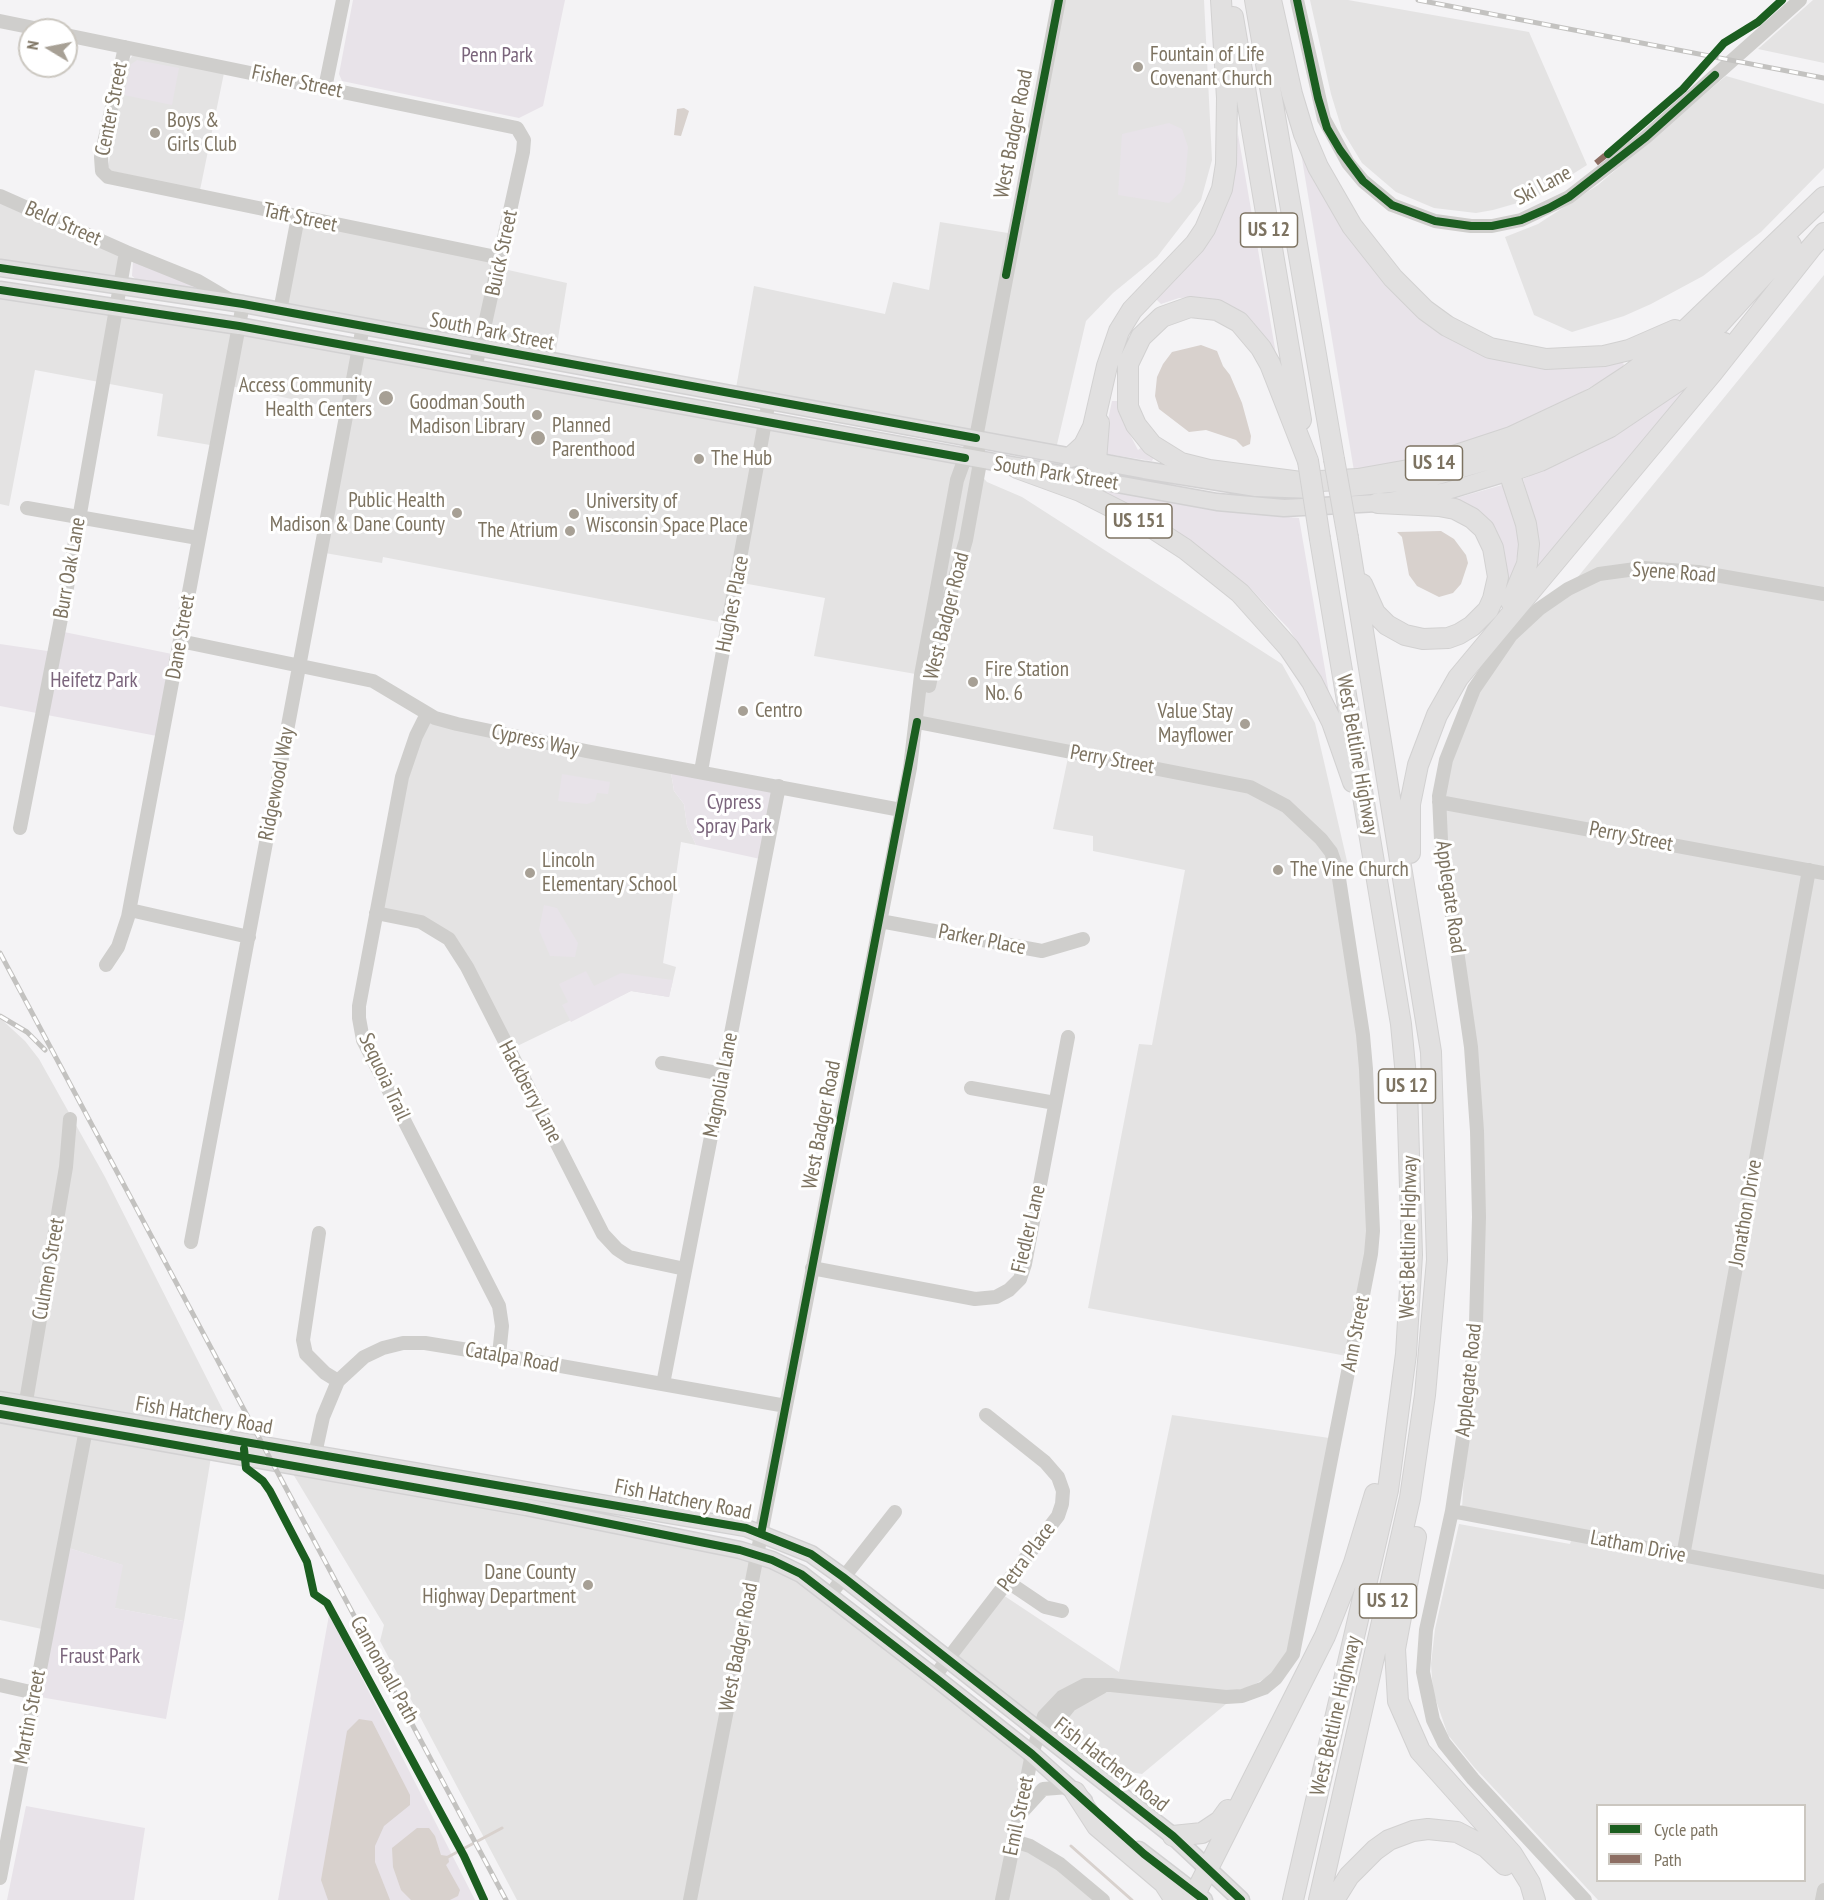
<!DOCTYPE html>
<style>
body{margin:0}
#map{position:relative;width:1824px;height:1900px;overflow:hidden;background:#f4f3f5;font-family:"PT Sans Narrow",sans-serif}
canvas{display:block}
.legend{position:absolute;left:1596px;top:1804px;width:210px;height:78px;box-sizing:border-box;background:#fff;border:2px solid #cbc7c0;margin:0;padding:8px 10px;list-style:none;font-size:18px;color:#7d7361}
.legend li{display:flex;align-items:center;gap:12px;height:30px}
.legend b{width:30px;border:2px solid #cbc7c0}
.north{position:absolute;left:18px;top:18px;width:60px;height:60px;box-sizing:border-box;background:#fff;border:2px solid #cbc7c0;border-radius:50%;rotate:280deg;font-size:16px;font-weight:700;line-height:24px;text-align:center;color:#7d7361}
.north::after{content:'';display:block;margin:auto;width:21px;height:27px;background:#a7a095;clip-path:polygon(50% 0,100% 100%,50% 72%,0 100%)}
</style>
<div id="map">
<canvas width="1824" height="1900"></canvas>
<ul class="legend">
<li><b style="height:8px;background:#1b5e20"></b>Cycle path</li>
<li><b style="height:8px;background:#8d6e63"></b>Path</li>
</ul>
<div class="north">N</div>
</div>
<script>
const context = document.querySelector('canvas').getContext('2d');
context.lineJoin = 'round';
function fillPath(path, color) {
  context.fillStyle = color;
  context.fill(path, 'evenodd');
}
function shape(rows) {
  const path = new Path2D();
  for (const r of rows) {
    path.moveTo(r[0], r[1]);
    for (let i = 2; i < r.length; i += 2) path.lineTo(r[i], r[i + 1]);
  }
  return path;
}
function stroke(path, color, width, dash) {
  context.strokeStyle = color;
  context.lineWidth = width;
  context.lineCap = dash ? 'butt' : 'round';
  context.setLineDash(dash || []);
  context.stroke(path);
}
function write(font, color, halo, rows, align = 'center') {
  context.font = font + ' "PT Sans Narrow",sans-serif';
  context.lineWidth = 6;
  context.setLineDash([]);
  context.textBaseline = 'middle';
  context.strokeStyle = halo;
  context.fillStyle = color;
  for (const [text, x, y, turn = 0] of rows) {
    context.save();
    context.translate(x, y);
    context.rotate((+turn || 0) * Math.PI / 180);
    context.textAlign = isNaN(turn) ? turn : align;
    if (halo) context.strokeText(text, 0, 0);
    context.fillText(text, 0, 0);
    context.restore();
  }
}
const built = shape([
 [1059,0,1204,0,1212,160,1201,200,1157,257,1113,293,1086,321,1055,453,735,394,754,286,885,314,893,282,929,290,940,222,1014,234],
 [1310,0,1348,0,1529,32,1587,165,1535,198,1493,210,1476,213,1434,208,1396,192,1362,163,1342,130,1331,94],
 [1813,0,1824,0,1824,63,1758,49],
 [133,55,224,73,200,190,111,171,108,167,128,61],
 [1726,76,1824,104,1824,168,1761,232,1703,276,1651,304,1624,316,1572,332,1534,315,1505,237,1538,224,1598,185],
 [0,196,126,252,121,287,0,268],
 [298,217,501,258,499,268,567,283,554,363,280,311],
 [1824,275,1824,1900,1598,1900,1474,1767,1448,1735,1433,1692,1431,1664,1435,1629,1459,1524,1570,1544,1575,1529,1462,1508,1469,1398,1477,1131,1441,840,1446,760,1497,655,1568,589],
 [1598,1806,1804,1806,1804,1880,1598,1880],
 [0,290,965,458,987,482,1022,497,1282,664,1315,723,1350,874,1340,882,1363,1035,1373,1231,1352,1357,1088,1308,1139,1044,1152,1045,1185,870,1093,851,1093,836,1053,829,1069,753,917,722,921,675,814,656,825,598,737,582,729,624,383,557,382,563,325,553,347,411,231,386,216,446,157,436,163,394,35,370,9,506,0,504],
 [427,714,670,766,674,791,684,804,687,826,696,845,681,842,663,963,676,967,669,997,631,991,509,1050,449,939,377,913,402,777],
 [0,1018,25,1041,39,1059,105,1177,238,1440,0,1400],
 [0,1414,212,1451,184,1621,114,1608,122,1565,59,1545,42,1629,0,1620],
 [1172,1415,1336,1439,1297,1640,1271,1675,1250,1687,1228,1692,1226,1704,1142,1774,1078,1763,947,1660,1000,1593,1119,1672],
 [287,1464,772,1560,1032,1754,1014,1841,1103,1900,517,1900,380,1641,384,1625]
]);
const green = shape([
 [353,0,565,0,543,106,519,118,342,81,339,74],
 [137,60,179,68,172,105,124,95,131,64],
 [1169,123,1182,129,1188,147,1185,181,1181,192,1169,203,1118,195,1122,134],
 [1238,134,1277,360,1253,322,1228,304,1199,297,1179,298,1161,304,1156,299,1200,249,1235,153],
 [1298,135,1303,150,1445,333,1620,361,1624,364,1623,368,1565,402,1497,432,1422,457,1414,456,1393,467,1387,468,1386,464,1354,471],
 [133,261,198,286,199,290,138,281,132,276],
 [1692,382,1537,572,1534,568,1537,528,1523,479,1617,435],
 [1112,401,1117,401,1125,425,1138,450,1142,447,1154,457,1152,461,1106,454,1103,443],
 [1502,485,1510,496,1520,542,1514,572,1507,589,1501,591,1505,572,1453,499],
 [1100,489,1213,510,1299,518,1329,693,1289,629,1252,590,1188,539,1134,507,1099,491],
 [64,632,172,654,157,736,0,706,0,644,61,653],
 [670,766,779,786,765,860,696,845,687,826,684,804,674,791],
 [562,774,610,782,608,794,597,793,595,801,587,804,558,801],
 [544,905,557,908,578,943,575,957,550,956,539,930],
 [586,971,594,986,621,973,673,980,669,997,631,991,571,1022,562,1005,568,1002,559,984],
 [69,1548,123,1565,115,1608,184,1621,166,1719,40,1697],
 [329,1615,342,1639,475,1900,278,1900],
 [26,1806,145,1828,134,1900,7,1900]
]);
const water = shape([
 [684,108,689,111,681,136,674,135,677,109],
 [1201,345,1217,351,1223,366,1230,375,1242,403,1251,436,1250,444,1243,447,1236,440,1206,430,1189,432,1159,409,1155,396,1157,377,1163,364,1172,352],
 [1441,531,1454,539,1466,555,1468,563,1461,584,1453,593,1439,597,1417,586,1409,575,1402,537,1397,532],
 [359,1719,372,1721,410,1795,410,1805,384,1826,375,1846,375,1862,390,1900,328,1900,321,1880,347,1731],
 [417,1828,429,1828,435,1836,441,1855,448,1856,449,1862,446,1865,460,1890,458,1896,450,1900,411,1900,401,1890,393,1867,392,1848]
]);
const stream = shape([
 [1071,1846,1132,1900],
 [448,1857,502,1828]
]);
const minor = shape([
 [1297,0,1324,119,1348,163,1363,181,1392,205,1435,221,1471,226,1492,226,1521,220,1569,197,1646,137,1800,0],
 [0,21,44,30],
 [66,35,517,128,524,140,523,152,475,369],
 [125,47,101,157,102,171,108,177,501,258],
 [325,88,343,0],
 [0,196,126,252,66,593,20,828],
 [126,252,198,281,232,301],
 [280,311,298,217],
 [27,508,198,538],
 [180,641,373,681,435,718,457,724,586,751,901,810],
 [929,686,942,623,966,540,979,468,978,451],
 [427,714,416,736,402,777,359,1006,359,1018,363,1040,499,1306,502,1326,499,1355],
 [917,722,1250,787,1286,806,1321,839,1331,852,1338,872,1363,1035,1366,1069,1373,1231,1371,1254,1293,1654,1276,1678,1264,1688,1242,1696,1226,1697,1111,1685,1085,1685,1062,1697,1044,1716,1032,1754,1002,1900],
 [701,771,769,400],
 [1439,802,1824,873],
 [130,910,249,937],
 [376,913,421,922,449,939,467,967,603,1234,617,1249,629,1257,685,1269],
 [880,921,1042,951,1083,939],
 [106,965,118,947,128,917,243,304],
 [662,1063,723,1074],
 [971,1088,1055,1103],
 [319,1233,303,1340,306,1354,325,1373,338,1381],
 [191,1242,363,326],
 [812,1268,975,1299,996,1297,1009,1290,1020,1279,1025,1264,1068,1037],
 [663,1384,779,786],
 [24,1413,66,1167,70,1119],
 [313,1463,323,1417,338,1381,364,1357,383,1348,403,1343,425,1343,499,1355,786,1406],
 [1452,1511,1824,1582],
 [1683,1556,1809,870],
 [1008,1582,1045,1607,1062,1611],
 [829,1596,895,1512],
 [934,1677,1058,1516,1062,1504,1063,1491,1058,1477,1045,1462,986,1415],
 [0,1685,35,1693],
 [1041,1734,1055,1724,1070,1705,1102,1687],
 [1022,1812,1043,1789,1069,1787],
 [1014,1841,1030,1846,1060,1864,1103,1900],
 [0,1878,88,1419],
 [690,1900,910,768,921,675,957,480,965,458,976,438,1059,0],
 [1585,1900,1473,1779,1444,1743,1433,1720,1423,1672,1426,1630,1452,1511,1469,1398,1476,1323,1479,1217,1477,1131,1471,1047,1441,840,1439,796,1446,760,1474,689,1511,635,1539,609,1568,589,1599,574,1643,568,1698,572,1824,594],
 [1822,1900,1824,1890]
]);
const major = shape([
 [0,268,243,304,1144,470,1256,488,1315,490],
 [0,290,239,326,1217,502,1284,508,1378,503,1447,491,1509,472],
 [1340,489,1420,481,1504,457],
 [0,1400,746,1528,811,1554,843,1577,1173,1836,1241,1900],
 [0,1414,526,1507,740,1550,772,1560,801,1574,937,1679,1032,1754,1084,1801],
 [1139,1850,1204,1900]
]);
const highway = shape([
 [1255,0,1334,459],
 [1271,0,1292,94,1304,134,1318,167,1352,226,1393,278,1425,310,1447,326,1490,348,1546,359,1604,356,1629,350,1675,330],
 [1233,17,1301,420],
 [1803,257,1824,233],
 [1099,423,1096,461,1102,481],
 [1071,457,1084,445,1093,427,1107,366,1119,331,1132,310,1195,244,1205,229,1222,189,1226,164,1227,98,1221,0],
 [1308,461,1270,364,1261,348,1239,322,1217,310,1190,307,1162,317,1141,337,1128,364,1128,407,1136,425,1152,445,1181,463,1209,470,1301,482,1358,479,1414,469,1511,437,1594,398,1629,375,1674,341,1824,197],
 [1017,468,1080,491,1151,527,1185,549,1240,593,1289,648,1312,682,1332,722,1353,782],
 [1509,472,1540,461,1610,427,1690,373,1724,343],
 [1362,584,1375,613,1387,625,1405,635,1423,639,1448,638,1459,634,1472,626,1488,610,1493,599,1498,577,1493,548,1484,529,1472,518,1455,509,1439,506,1378,503],
 [1511,602,1527,564,1529,544,1526,524,1504,457,1560,434,1604,412,1643,386,1719,324,1791,245],
 [1410,853,1410,804,1418,765,1437,715,1458,678,1713,372,1811,248],
 [1416,1537,1395,1649,1398,1701,1420,1751,1512,1854,1530,1883,1535,1900],
 [1075,1792,1097,1826,1164,1883,1175,1900],
 [1173,1836,1202,1833,1220,1821,1228,1810],
 [1192,1900,1325,1636,1354,1563,1375,1494],
 [1293,1900,1388,1490,1406,1354,1412,1255,1407,1087,1401,1024,1320,539],
 [1319,1900,1410,1498,1425,1395,1437,1260,1431,1052,1348,538],
 [1334,1900,1349,1876,1375,1850,1389,1840,1413,1831,1428,1829,1457,1832,1486,1847,1505,1865]
]);
const rail = shape([
 [1418,0,1824,78],
 [0,953,506,1900],
 [0,1016,27,1032,45,1050]
]);
const highwayBridge = shape([
 [1334,459,1348,538],
 [1308,461,1320,539]
]);
const quiet = shape([
 [1596,163,1612,150]
]);
const cycleway = shape([
 [1297,0,1318,98,1327,128,1340,150,1363,181,1392,205,1435,221,1471,226,1492,226,1521,220,1549,208,1569,197,1646,137,1715,75],
 [1608,154,1683,89,1724,43,1758,22,1782,0],
 [0,268,243,304,976,438],
 [1006,275,1059,0],
 [0,290,239,326,965,458],
 [0,1400,746,1528,811,1554,843,1577,1173,1836,1241,1900],
 [0,1414,526,1507,740,1550,772,1560,801,1574,937,1679,1032,1754,1144,1854,1204,1900],
 [244,1449,246,1468,263,1481,270,1491,307,1562,314,1594,327,1603,464,1856,484,1900],
 [761,1534,917,722]
]);
const markers = [
 [1138,67,6,"#a7a095"],
 [155,133,6,"#a7a095"],
 [386,398,8,"#a7a095"],
 [537,415,6,"#a7a095"],
 [538,438,8,"#a7a095"],
 [699,459,6,"#a7a095"],
 [457,513,6,"#a7a095"],
 [574,514,6,"#a7a095"],
 [570,531,6,"#a7a095"],
 [973,682,6,"#a7a095"],
 [743,711,6,"#a7a095"],
 [1245,724,6,"#a7a095"],
 [1278,870,6,"#a7a095"],
 [530,873,6,"#a7a095"],
 [588,1585,6,"#a7a095"]
];
const shields = [
 [1269,230,57],
 [1434,463,57],
 [1139,521,66],
 [1407,1086,57],
 [1388,1601,57]
];
const shieldNames = [
 ["US 12",1269,230],
 ["US 14",1434,463],
 ["US 151",1139,521],
 ["US 12",1407,1086],
 ["US 12",1388,1601]
];
const poiNames = [
 ["Fountain of Life",1150,55],
 ["Covenant Church",1150,79],
 ["Boys &",167,121],
 ["Girls Club",167,145],
 ["Access Community",372,386,"right"],
 ["Health Centers",372,410,"right"],
 ["Goodman South",525,403,"right"],
 ["Madison Library",525,427,"right"],
 ["Planned",552,426],
 ["Parenthood",552,450],
 ["The Hub",711,459],
 ["Public Health",445,501,"right"],
 ["Madison & Dane County",445,525,"right"],
 ["University of",586,502],
 ["Wisconsin Space Place",586,526],
 ["The Atrium",558,531,"right"],
 ["Fire Station",985,670],
 ["No. 6",985,694],
 ["Centro",755,711],
 ["Value Stay",1233,712,"right"],
 ["Mayflower",1233,736,"right"],
 ["Lincoln",542,861],
 ["Elementary School",542,885],
 ["The Vine Church",1290,870],
 ["Dane County",576,1573,"right"],
 ["Highway Department",576,1597,"right"]
];
const parkNames = [
 ["Penn Park",497,56],
 ["Heifetz Park",94,681],
 ["Cypress",734,803],
 ["Spray Park",734,827],
 ["Fraust Park",100,1657]
];
const streetNames = [
 ["Fisher Street",297,82,12],
 ["Center Street",112,109,-79],
 ["West Badger Road",1014,134,-79],
 ["Ski Lane",1543,186,-28],
 ["Taft Street",300,218,12],
 ["Beld Street",63,224,24],
 ["Buick Street",502,253,-78],
 ["South Park Street",492,332,11],
 ["South Park Street",1056,474,9],
 ["Burr Oak Lane",70,568,-80],
 ["Syene Road",1674,573,4],
 ["Hughes Place",733,604,-79],
 ["West Badger Road",947,616,-76],
 ["Dane Street",181,637,-80],
 ["Cypress Way",535,741,12],
 ["West Beltline Highway",1357,755,80],
 ["Perry Street",1112,760,10],
 ["Ridgewood Way",277,784,-79],
 ["Perry Street",1631,837,11],
 ["Applegate Road",1450,897,82],
 ["Parker Place",982,940,11],
 ["Sequoia Trail",384,1077,65],
 ["Magnolia Lane",721,1085,-79],
 ["Hackberry Lane",530,1092,62],
 ["West Badger Road",822,1125,-79],
 ["Jonathon Drive",1746,1213,-80],
 ["Fiedler Lane",1029,1229,-77],
 ["West Beltline Highway",1409,1237,-89],
 ["Culmen Street",49,1269,-80],
 ["Ann Street",1356,1334,-79],
 ["Catalpa Road",512,1358,10],
 ["Applegate Road",1469,1380,-84],
 ["Fish Hatchery Road",204,1416,10],
 ["Fish Hatchery Road",683,1500,11],
 ["Latham Drive",1638,1547,11],
 ["Petra Place",1027,1557,-53],
 ["West Badger Road",739,1647,-79],
 ["Cannonball Path",384,1670,61],
 ["West Beltline Highway",1336,1716,-77],
 ["Martin Street",30,1717,-79],
 ["Fish Hatchery Road",1111,1765,38],
 ["Emil Street",1019,1816,-78]
];
fillPath(built, '#e4e3e3');
fillPath(green, '#e8e3e9');
fillPath(water, '#d8d1cd');
stroke(stream, '#d8d1cd', 3);
stroke(major, '#d2d1d2', 19);
stroke(highway, '#d2d1d1', 22);
stroke(minor, '#cfcecc', 14);
stroke(major, '#e1e0e0', 16);
stroke(highway, '#e1e0e0', 20);
stroke(rail, '#c3c2c0', 5);
stroke(rail, '#fff', 3, [9]);
stroke(highwayBridge, '#d2d1d1', 22, []);
stroke(highwayBridge, '#e1e0e0', 20);
stroke(quiet, '#8d6e63', 6, [12, 6]);
stroke(cycleway, '#1b5e20', 8);
for (const [x, y, r, color] of markers) {
  const dot = new Path2D();
  dot.arc(x, y, r, 0, 2 * Math.PI);
  context.fillStyle = color;
  context.fill(dot);
  stroke(dot, '#fff', 2);
}
for (const [x, y, w] of shields) {
  const box = new Path2D();
  box.roundRect(x - w / 2, y - 17, w, 34, 4.5);
  context.fillStyle = '#fff';
  context.fill(box);
  stroke(box, '#7d7361', 1.5);
}
write('bold 20px', '#7d7361', null, shieldNames);
write('21px', '#7d7361', '#fff', poiNames, 'left');
write('21px', '#7a647b', '#fff', parkNames);
write('21px', '#7d7361', '#fff', streetNames);
</script>
